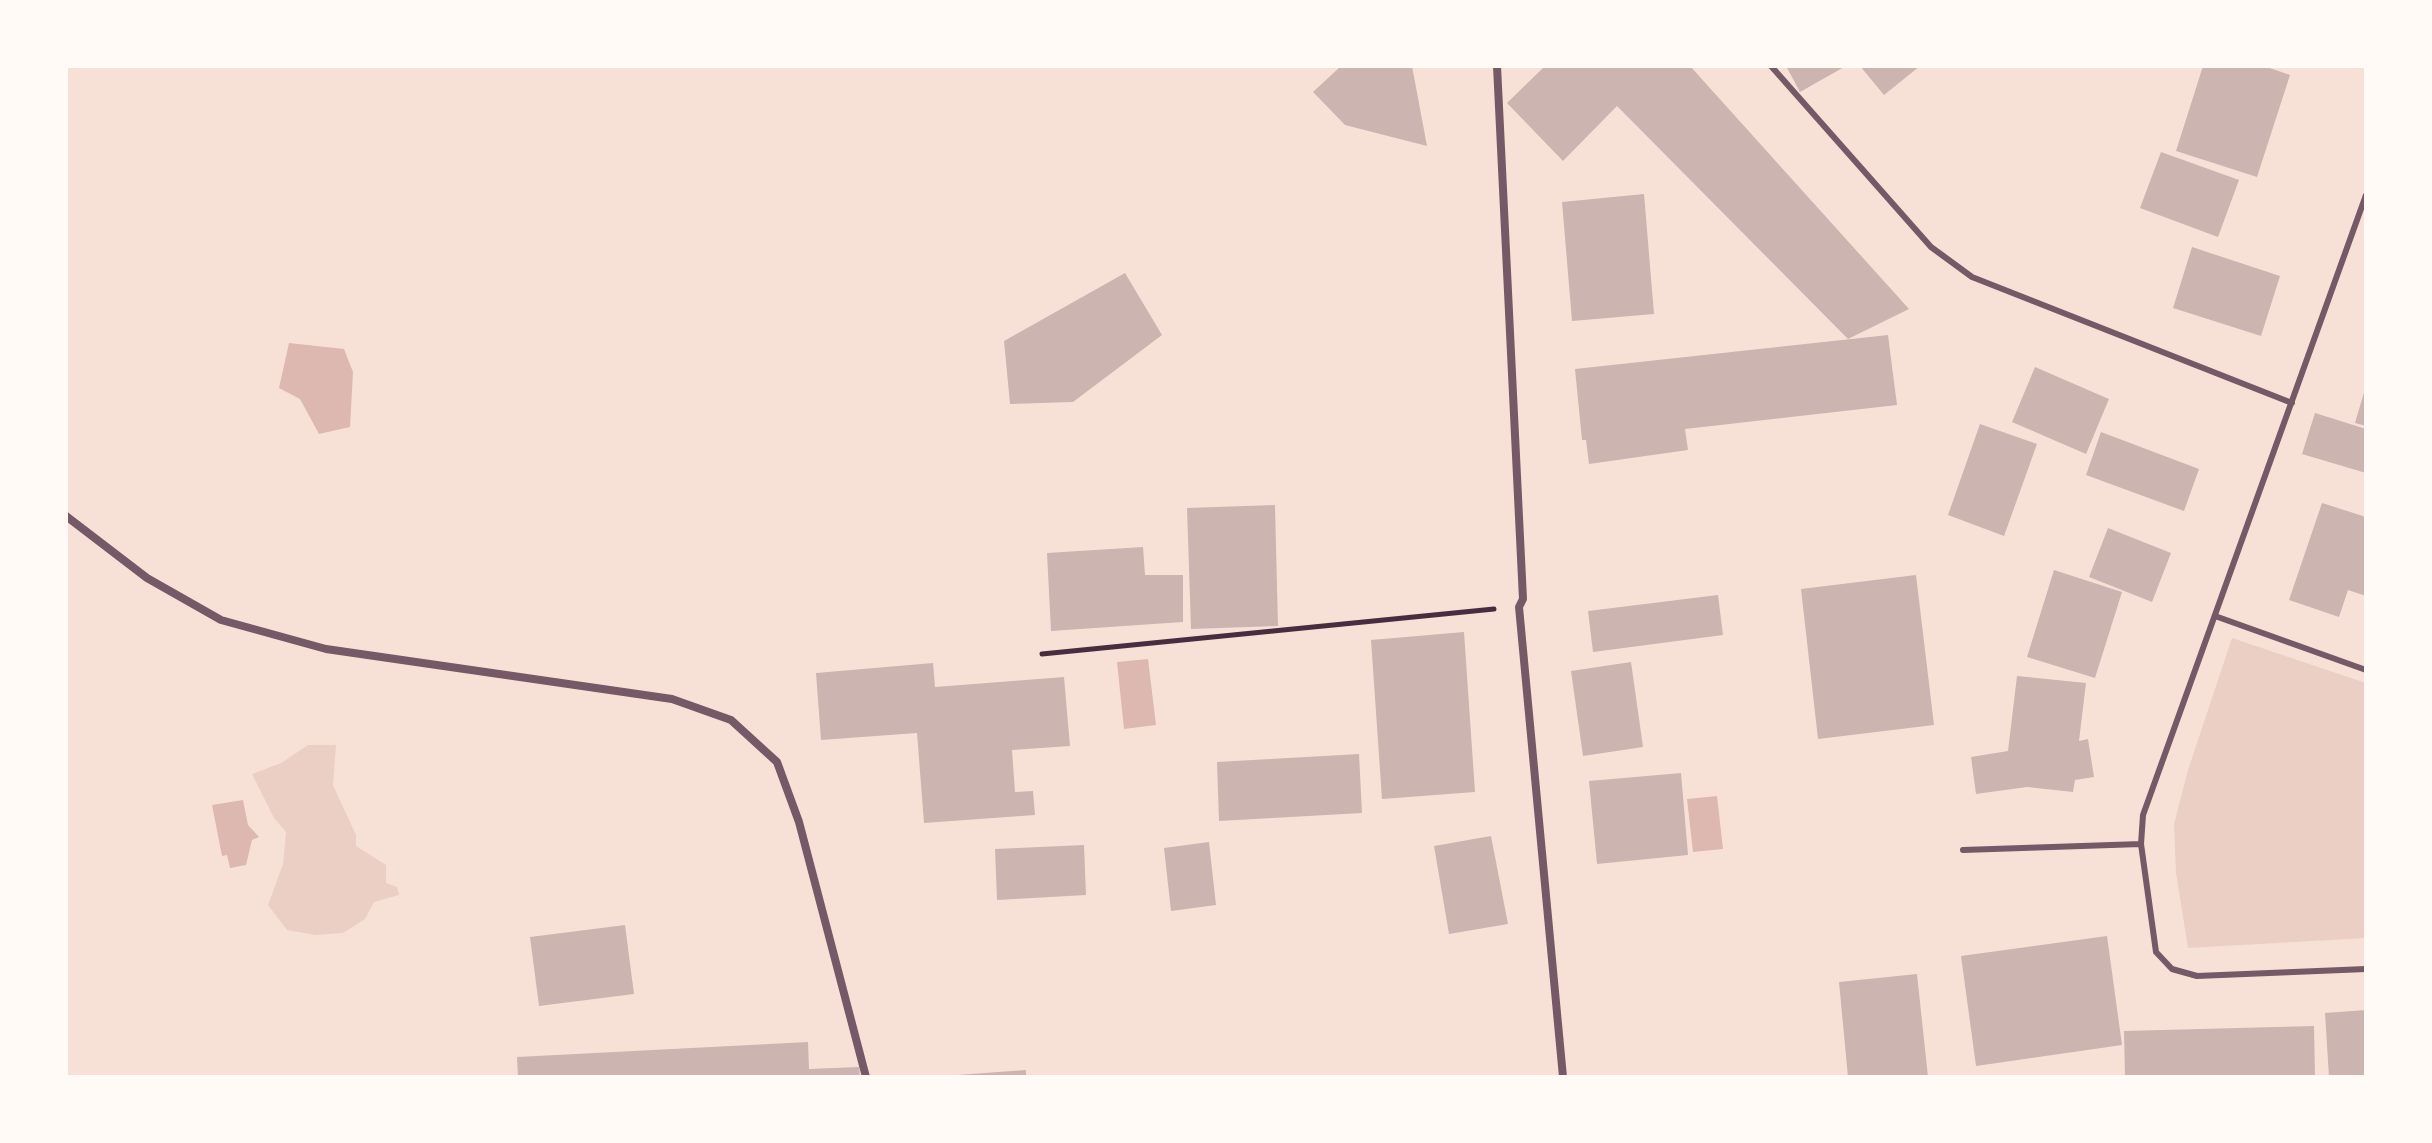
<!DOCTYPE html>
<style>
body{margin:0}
#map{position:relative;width:2432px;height:1143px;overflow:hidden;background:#f7e1d7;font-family:"Alegreya Sans",sans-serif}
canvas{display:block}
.frame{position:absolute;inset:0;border:68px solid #fffaf5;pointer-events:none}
</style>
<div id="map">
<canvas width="2432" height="1143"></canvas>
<div class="frame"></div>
</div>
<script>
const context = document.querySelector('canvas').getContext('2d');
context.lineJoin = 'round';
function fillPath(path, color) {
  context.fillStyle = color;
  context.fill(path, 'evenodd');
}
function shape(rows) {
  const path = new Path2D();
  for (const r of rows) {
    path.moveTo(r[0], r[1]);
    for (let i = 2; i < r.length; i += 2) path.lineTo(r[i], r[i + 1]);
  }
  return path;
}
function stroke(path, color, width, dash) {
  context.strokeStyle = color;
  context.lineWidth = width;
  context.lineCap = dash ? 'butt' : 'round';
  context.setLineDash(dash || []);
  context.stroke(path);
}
const green = shape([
 [2232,638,2366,683,2366,938,2188,948,2176,873,2174,824,2188,770],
 [308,745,336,745,333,785,356,835,356,846,386,865,386,883,397,887,399,895,374,902,365,919,343,933,315,935,287,930,268,905,283,864,286,832,274,818,252,774,281,763]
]);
const water = shape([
 [289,343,344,349,353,372,350,427,319,434,300,399,279,388],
 [1148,659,1156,725,1124,729,1117,662],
 [1717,796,1723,849,1693,852,1687,799],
 [243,800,248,825,259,837,252,840,246,865,230,868,227,855,222,856,212,805]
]);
const building = shape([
 [1341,66,1412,66,1427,146,1345,125,1313,92],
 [1545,66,1690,66,1909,309,1848,339,1617,106,1563,161,1507,103],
 [1786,66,1846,66,1800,92],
 [1860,66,1920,66,1884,95],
 [2203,66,2264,66,2290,75,2257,177,2176,151],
 [2161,152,2239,180,2218,237,2140,208],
 [1644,194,1654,314,1572,321,1562,202],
 [2192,247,2280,276,2261,336,2173,308],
 [1125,273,1162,335,1073,402,1010,404,1004,341],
 [1888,335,1897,405,1685,429,1688,450,1589,464,1586,440,1582,440,1575,369],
 [2035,367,2109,399,2086,454,2012,422],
 [2365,389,2366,389,2366,426,2355,423],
 [2315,413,2366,429,2366,473,2302,454],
 [1980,424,2037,444,2004,536,1948,515],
 [2101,432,2199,469,2184,511,2086,475],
 [2322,503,2366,517,2366,596,2348,590,2339,617,2289,600],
 [1275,505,1278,626,1191,629,1187,508],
 [2108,528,2171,553,2152,602,2089,577],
 [1143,547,1145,575,1183,575,1183,622,1051,631,1047,553],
 [2054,570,2122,592,2095,678,2027,657],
 [1916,575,1934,725,1818,739,1801,589],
 [1718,595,1723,635,1593,652,1588,611],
 [1464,632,1475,792,1382,799,1371,640],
 [1631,662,1643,747,1583,756,1571,671],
 [933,663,935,687,1064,677,1070,746,1012,750,1015,792,1033,791,1035,815,924,823,917,733,821,740,816,673],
 [2017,676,2086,683,2079,741,2088,739,2094,777,2075,780,2073,792,2027,787,1976,794,1971,757,2008,751],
 [1359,754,1362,813,1219,821,1217,762],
 [1681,773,1688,855,1597,864,1589,781],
 [1491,836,1508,924,1449,934,1434,846],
 [1209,842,1216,905,1171,911,1164,848],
 [1084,845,1086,895,997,900,995,849],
 [625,925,634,994,539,1006,530,937],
 [2107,936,2122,1045,1976,1066,1961,956],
 [1917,974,1928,1077,1848,1077,1839,982],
 [2366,1010,2366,1077,2329,1077,2325,1013],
 [2314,1026,2315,1077,2125,1077,2124,1031],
 [808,1042,809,1069,859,1067,860,1077,518,1077,517,1057],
 [1026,1070,1026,1077,957,1077,957,1075]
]);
const path = shape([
 [1042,654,1494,609]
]);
const service = shape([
 [1771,66,1931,247,1972,277,2292,403],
 [2215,616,2366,670],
 [2141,844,2143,815,2366,195],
 [1963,850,2141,844,2156,952,2172,969,2197,976,2366,969]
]);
const minor = shape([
 [1497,66,1523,599,1519,607,1563,1077],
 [66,516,147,578,221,620,326,649,672,699,731,720,777,762,799,822,866,1077]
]);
fillPath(green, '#ebcfc5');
fillPath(water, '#dcb8b0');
fillPath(building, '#ccb4b1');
stroke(path, '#4a2c40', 5);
stroke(service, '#755966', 6);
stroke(minor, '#755966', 8);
</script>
